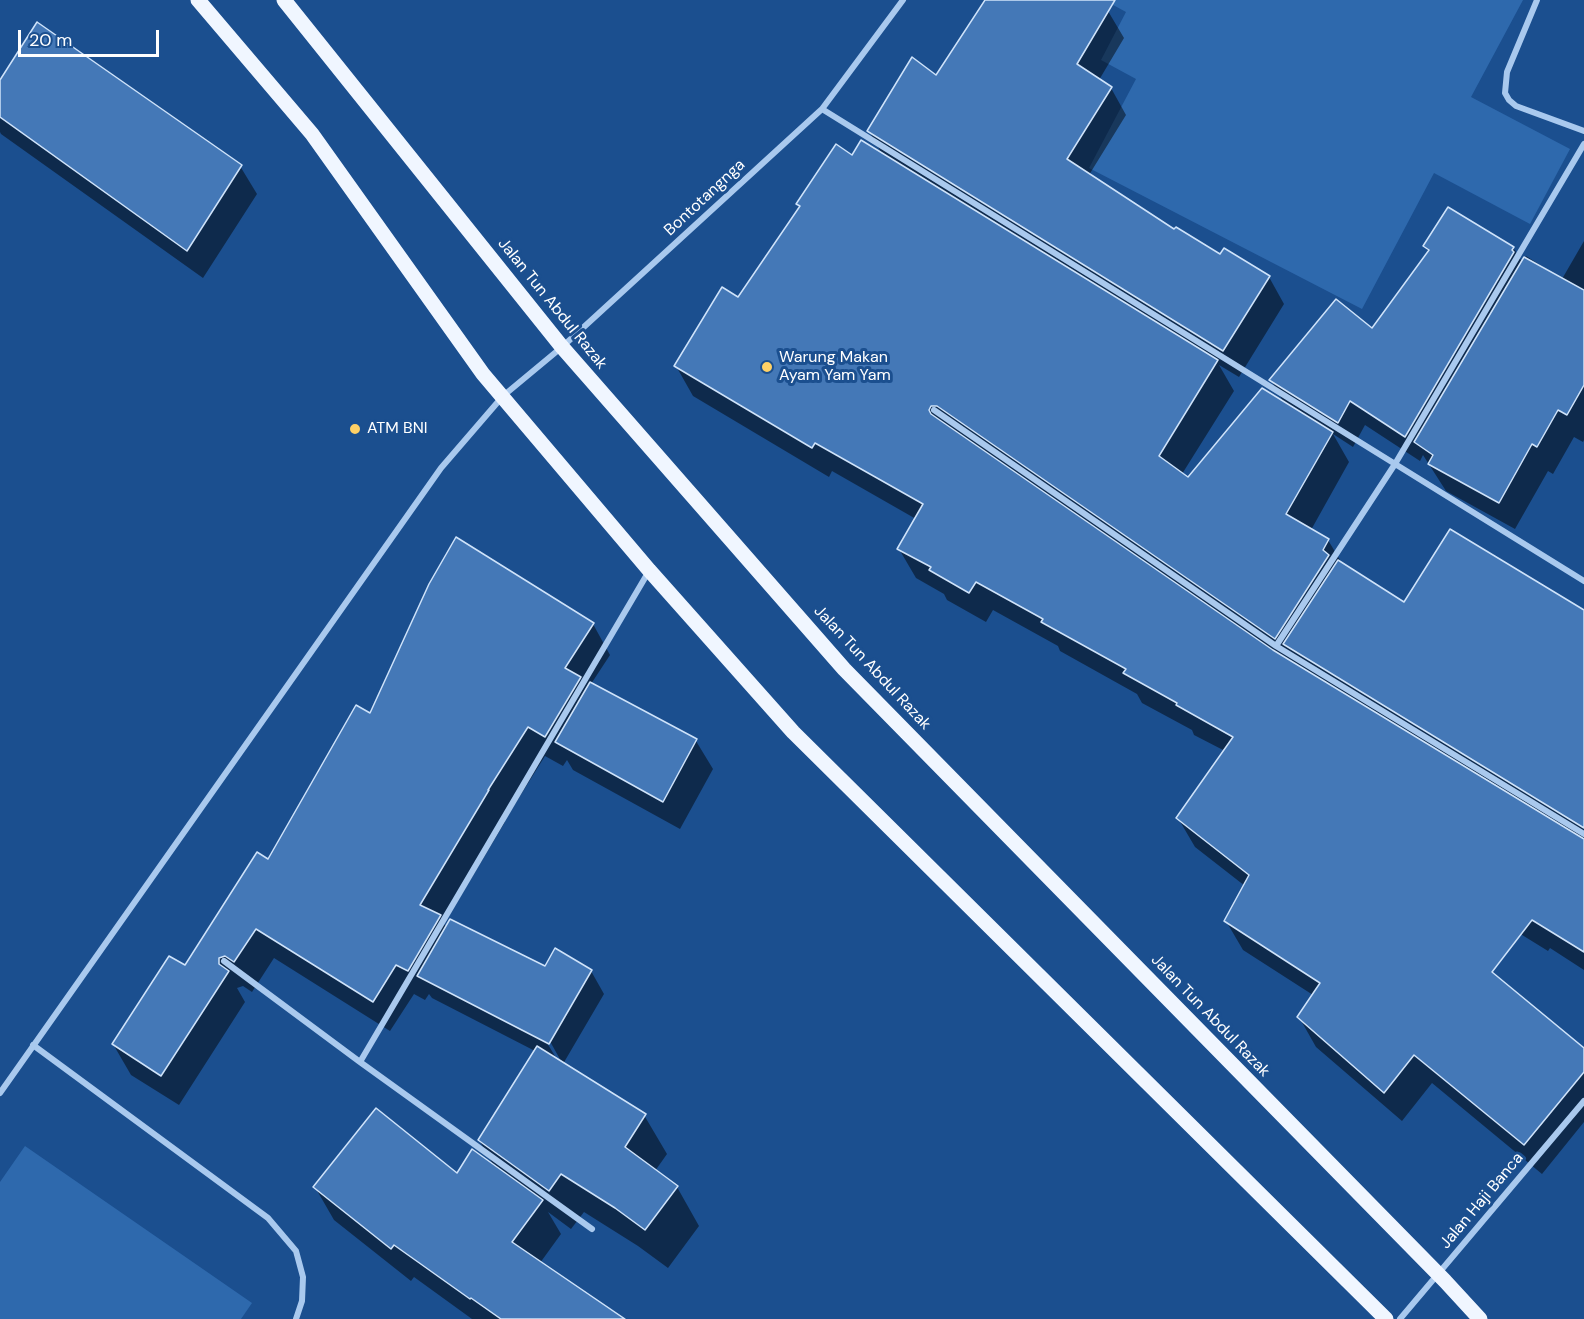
<!DOCTYPE html>
<style>
body{margin:0}
#map{position:relative;width:1584px;height:1319px;overflow:hidden;background:#1b4f8f;font-family:"DM Sans",sans-serif}
canvas{display:block}
.scale{position:absolute;left:18px;top:30px;width:141px;height:27px;box-sizing:border-box;border:3px solid #fff;border-top:0;padding-left:8px;font-size:18px;line-height:21px;white-space:nowrap;color:#fff;-webkit-text-stroke:4px #1b4f8f;paint-order:stroke}
</style>
<div id="map">
<canvas width="1584" height="1319"></canvas>
<div class="scale">20 m</div>
</div>
<script>
const context = document.querySelector('canvas').getContext('2d');
context.lineJoin = 'round';
function fillPath(path, color) {
  context.fillStyle = color;
  context.fill(path, 'evenodd');
}
function shape(rows) {
  const path = new Path2D();
  for (const r of rows) {
    path.moveTo(r[0], r[1]);
    for (let i = 2; i < r.length; i += 2) path.lineTo(r[i], r[i + 1]);
  }
  return path;
}
function stroke(path, color, width, dash) {
  context.strokeStyle = color;
  context.lineWidth = width;
  context.lineCap = dash ? 'butt' : 'round';
  context.setLineDash(dash || []);
  context.stroke(path);
}
function write(font, color, halo, rows, align = 'center') {
  context.font = font + ' "DM Sans",sans-serif';
  context.lineWidth = 6;
  context.setLineDash([]);
  context.textBaseline = 'middle';
  context.strokeStyle = halo;
  context.fillStyle = color;
  for (const [text, x, y, turn = 0] of rows) {
    context.save();
    context.translate(x, y);
    context.rotate((+turn || 0) * Math.PI / 180);
    context.textAlign = isNaN(turn) ? turn : align;
    if (halo) context.strokeText(text, 0, 0);
    context.fillText(text, 0, 0);
    context.restore();
  }
}
const green = shape([
 [1104,0,1523,0,1471,97,1570,149,1530,224,1434,173,1362,309,1089,168,1136,79,1101,60,1126,12],
 [25,1146,252,1303,241,1319,0,1319,0,1182]
]);
const shadow = shape([
 [987,0,1086,0,1108,11,1124,38,1099,80,1111,88,1126,115,1089,175,1175,231,1221,256,1269,277,1284,304,1239,377,1219,365,1234,391,1182,474,1188,479,1284,403,1271,380,1372,330,1429,253,1425,246,1448,209,1515,250,1522,262,1526,256,1562,279,1584,241,1584,440,1583,442,1574,437,1553,474,1548,471,1515,529,1446,491,1423,455,1420,461,1365,425,1353,447,1333,434,1349,462,1311,530,1328,540,1343,565,1405,604,1583,611,1584,608,1584,970,1550,948,1548,951,1383,849,1367,872,1584,1050,1584,1122,1542,1174,1432,1083,1402,1121,1316,1047,1299,1017,1313,995,1243,950,1226,921,1245,886,1195,847,1178,818,1225,751,1194,735,1192,730,1142,703,1137,694,1060,651,1058,646,993,610,986,622,947,600,944,594,916,578,899,549,916,519,832,471,829,477,693,396,676,366,739,299,800,208,798,204,853,157,882,154,869,131,937,78],
 [0,82,240,166,257,194,203,278,1,134,0,132],
 [593,624,610,655,591,684,696,741,713,769,680,829,573,770,567,760,563,766,545,756,505,820,505,822,444,924,447,928,546,968,556,951,591,971,604,994,563,1064,644,1115,667,1154,655,1171,677,1187,699,1226,668,1268,638,1246,584,1212,571,1229,548,1212,561,1234,540,1263,613,1319,472,1319,414,1277,411,1281,334,1220,315,1187,458,1175,495,1168,479,1140,535,1051,432,998,429,994,425,1000,414,994,390,1031,274,958,252,992,243,986,237,988,245,1002,179,1105,131,1075,113,1044,185,968,269,861,371,715],
 [547,1036,561,1061,558,1061,544,1038]
]);
const building = shape([
 [985,0,1115,0,1077,64,1112,87,1067,159,1174,229,1176,227,1220,254,1224,248,1270,276,1223,351,867,131,912,57,936,75,985,0],
 [37,22,242,165,187,251,0,117,0,80,37,22],
 [861,140,1218,360,1159,456,1188,477,1262,388,1333,432,1286,514,1329,539,1323,550,1329,555,1275,639,937,406,931,406,929,410,931,414,1273,650,1584,839,1584,952,1532,920,1492,972,1584,1048,1584,1072,1524,1145,1414,1055,1384,1093,1297,1017,1320,983,1224,921,1249,875,1176,818,1233,737,1176,705,1177,703,1123,673,1126,669,1041,622,1043,619,976,582,969,593,929,570,931,567,897,549,923,504,815,443,812,448,674,366,722,287,738,297,800,206,796,204,836,144,852,155,861,140],
 [1448,207,1514,247,1512,250,1514,252,1405,437,1350,401,1338,423,1269,380,1336,299,1372,328,1429,250,1423,246,1448,207],
 [1524,257,1584,290,1584,385,1567,415,1558,410,1537,447,1532,444,1499,503,1428,464,1433,455,1414,442,1524,257],
 [1450,529,1584,610,1584,828,1283,644,1338,560,1404,602,1450,529],
 [456,537,594,623,565,668,581,677,545,737,528,727,488,790,489,790,420,905,441,915,408,971,396,965,373,1002,256,929,234,962,225,956,219,958,219,964,229,971,161,1076,112,1044,169,956,185,965,257,852,268,859,356,705,370,713,429,584,456,537],
 [590,682,697,739,663,802,555,742,590,682],
 [450,919,545,966,555,948,592,970,549,1044,417,976,450,919],
 [537,1046,646,1114,625,1147,678,1186,645,1230,615,1208,561,1174,549,1191,478,1140,537,1046],
 [376,1108,457,1173,472,1149,543,1200,512,1242,625,1319,501,1319,471,1298,470,1299,394,1245,391,1249,313,1187,376,1108]
]);
const street = shape([
 [1537,0,1507,72,1505,93,1509,100,1516,106,1584,131],
 [822,109,1584,581],
 [934,410,1276,646,1584,834],
 [1276,646,1395,464,1584,144],
 [224,961,360,1062,592,1229],
 [33,1045,268,1218,296,1251,303,1277,302,1301,296,1319],
 [360,1062,649,571],
 [0,1093,441,468,503,396,562,347,822,109,903,0],
 [1400,1319,1584,1101]
]);
const primary = shape([
 [198,0,312,134,483,374,649,570,793,732,1386,1319],
 [284,0,562,347,844,669,1445,1281,1480,1319]
]);
const markers = [
 [767,367,6,"#ffd166"],
 [355,429,6,"#ffd166"]
];
const streetNames = [
 ["Bontotangnga",705,198,-43],
 ["Jalan Tun Abdul Razak",552,304,51],
 ["Jalan Tun Abdul Razak",872,668,47],
 ["Jalan Tun Abdul Razak",1210,1016,46],
 ["Jalan Haji Banca",1482,1201,-50]
];
const poiNames = [
 ["Warung Makan",779,358],
 ["Ayam Yam Yam",779,376],
 ["ATM BNI",367,429]
];
fillPath(green, '#2e69ad');
fillPath(shadow, '#0007');
fillPath(building, '#4478b7');
stroke(building, '#cfe3fa', 1.5);
stroke(street, '#a9c9ee', 6);
stroke(primary, '#f0f6ff', 15);
for (const [x, y, r, color] of markers) {
  const dot = new Path2D();
  dot.arc(x, y, r, 0, 2 * Math.PI);
  context.fillStyle = color;
  context.fill(dot);
  stroke(dot, '#1b4f8f', 2);
}
write('16px', '#fff', '#1b4f8f', streetNames);
write('16px', '#fff', '#1b4f8f', poiNames, 'left');
</script>
